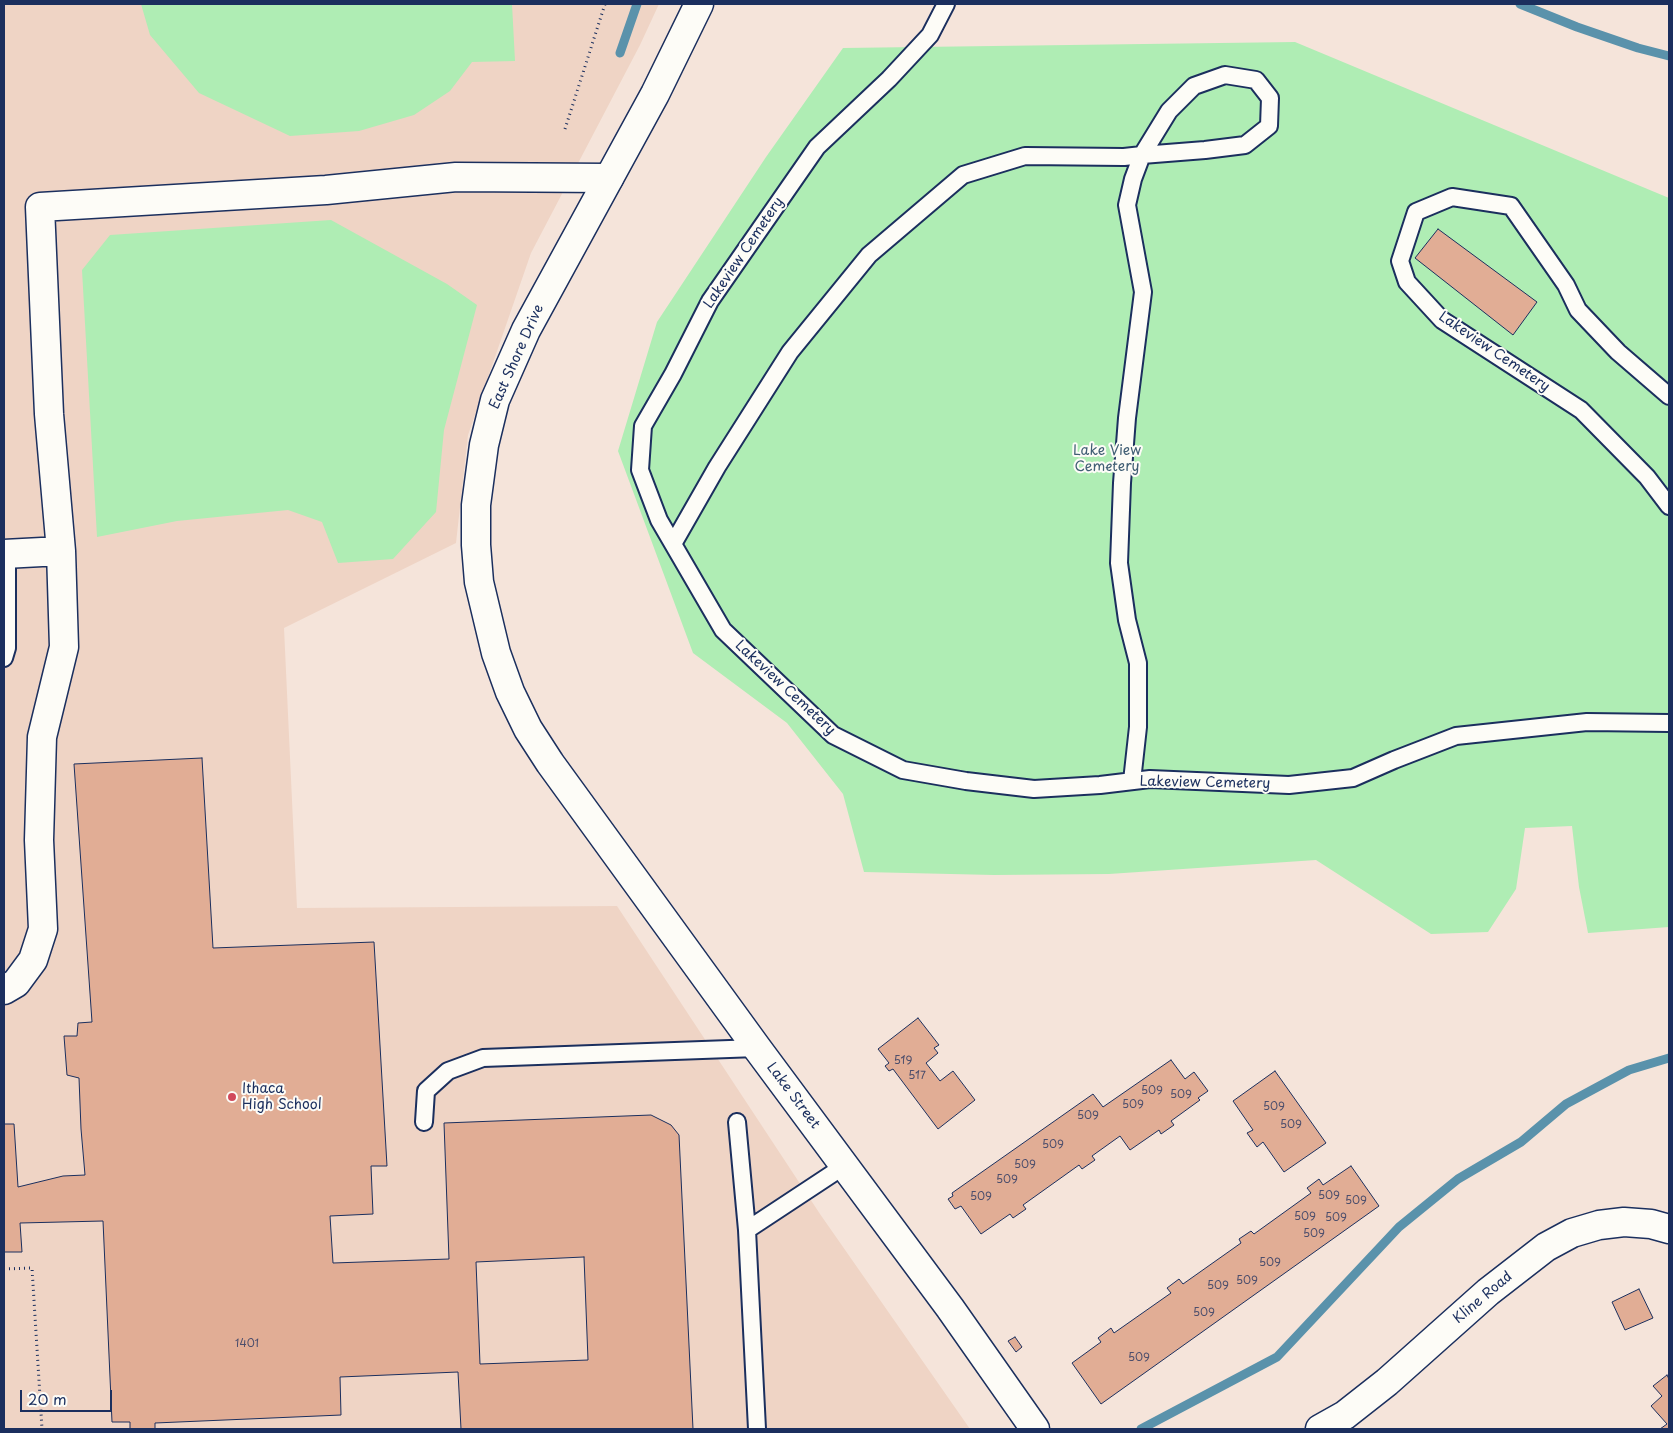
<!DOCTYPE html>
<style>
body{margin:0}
#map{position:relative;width:1673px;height:1433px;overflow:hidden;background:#f5e4da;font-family:"Playpen Sans",sans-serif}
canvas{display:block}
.frame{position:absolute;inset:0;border:5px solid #1b2f5e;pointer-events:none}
.scale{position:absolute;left:20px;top:1390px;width:92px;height:22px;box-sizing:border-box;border:2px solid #1b2f5e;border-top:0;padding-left:6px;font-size:15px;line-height:18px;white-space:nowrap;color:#1b2f5e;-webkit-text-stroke:4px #fdfcf7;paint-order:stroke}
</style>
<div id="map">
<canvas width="1673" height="1433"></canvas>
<div class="frame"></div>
<div class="scale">20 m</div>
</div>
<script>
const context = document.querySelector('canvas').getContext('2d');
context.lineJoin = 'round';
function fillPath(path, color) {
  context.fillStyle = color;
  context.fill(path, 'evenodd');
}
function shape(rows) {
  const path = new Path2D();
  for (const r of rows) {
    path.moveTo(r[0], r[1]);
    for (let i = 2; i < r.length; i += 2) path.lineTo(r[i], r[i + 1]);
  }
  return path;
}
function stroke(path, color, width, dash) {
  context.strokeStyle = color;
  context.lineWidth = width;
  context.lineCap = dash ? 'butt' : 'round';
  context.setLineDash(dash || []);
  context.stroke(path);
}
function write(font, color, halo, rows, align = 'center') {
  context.font = font + ' "Playpen Sans",sans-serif';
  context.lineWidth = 4;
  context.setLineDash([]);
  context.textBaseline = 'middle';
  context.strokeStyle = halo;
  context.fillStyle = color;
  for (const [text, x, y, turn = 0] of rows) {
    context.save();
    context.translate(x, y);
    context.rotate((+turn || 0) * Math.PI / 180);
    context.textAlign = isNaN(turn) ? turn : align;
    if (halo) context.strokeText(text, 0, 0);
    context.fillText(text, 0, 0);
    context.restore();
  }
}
const built = shape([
 [4,4,659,4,640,45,531,253,468,435,456,543,284,628,297,908,617,906,820,1214,970,1429,4,1429]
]);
const green = shape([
 [141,4,512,4,515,61,472,62,450,91,414,115,359,131,290,136,199,93,150,35],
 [1295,42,1669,198,1669,927,1588,933,1579,887,1572,826,1525,828,1516,889,1488,932,1431,934,1316,860,1109,874,994,875,864,872,843,794,787,723,693,653,618,451,657,322,766,157,843,48],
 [331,220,447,284,477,305,444,430,436,512,393,559,338,563,322,522,288,510,177,521,97,537,82,270,110,235]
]);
const stream = shape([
 [1520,4,1577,27,1638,48,1669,56],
 [620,53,637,4],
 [1141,1429,1277,1357,1399,1227,1458,1179,1521,1142,1566,1104,1629,1070,1669,1058]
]);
const building = shape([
 [1438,229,1537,302,1513,335,1415,258,1438,229],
 [202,758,213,948,374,942,387,1166,371,1166,373,1214,330,1216,333,1263,449,1259,444,1123,651,1115,671,1125,679,1135,693,1429,461,1429,458,1372,340,1377,341,1415,155,1423,155,1429,130,1429,130,1422,112,1422,103,1221,20,1223,22,1252,4,1252,4,1124,14,1124,18,1187,63,1176,85,1175,81,1129,79,1078,67,1075,64,1036,77,1036,78,1023,92,1022,74,764,202,758],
 [584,1257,588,1360,480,1364,476,1262,584,1257],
 [918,1018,939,1045,934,1048,938,1053,926,1063,940,1081,953,1071,975,1100,938,1129,893,1069,889,1071,885,1066,889,1063,878,1049,918,1018],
 [1171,1060,1185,1079,1194,1072,1208,1091,1198,1098,1200,1100,1171,1121,1174,1125,1161,1134,1159,1130,1130,1150,1120,1136,1092,1156,1095,1160,1082,1169,1079,1165,1023,1205,1026,1209,1013,1218,1010,1214,981,1234,961,1206,955,1209,948,1199,953,1196,952,1193,1093,1094,1103,1107,1171,1060],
 [1275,1071,1326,1143,1284,1172,1263,1142,1257,1147,1247,1133,1253,1130,1233,1101,1275,1071],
 [1351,1166,1379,1206,1101,1404,1072,1363,1101,1342,1098,1338,1111,1328,1114,1333,1171,1293,1167,1288,1179,1279,1183,1284,1241,1243,1239,1239,1251,1231,1254,1234,1311,1193,1307,1188,1319,1179,1323,1185,1351,1166],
 [1639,1289,1653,1318,1625,1330,1612,1302,1639,1289],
 [1015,1337,1022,1347,1016,1352,1008,1341,1015,1337],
 [1667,1375,1669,1379,1669,1429,1660,1429,1667,1424,1651,1406,1662,1396,1653,1386,1667,1375]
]);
const path = shape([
 [565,129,605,4],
 [4,1269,32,1268,42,1429]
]);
const lane = shape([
 [946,4,930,35,889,79,817,147,710,301,673,374,643,426,640,470,659,520,723,630,833,735,903,770,966,781,1034,789,1100,785,1150,779,1289,785,1353,778,1394,760,1456,736,1587,722,1669,723],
 [1669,396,1618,352,1578,310,1566,285,1511,206,1452,197,1416,212,1400,261,1407,282,1442,320,1581,410,1647,477,1669,506],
 [673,544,717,467,790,352,869,255,963,175,1025,156,1124,157,1142,155,1205,150,1245,145,1269,126,1270,98,1256,80,1225,75,1194,86,1169,111,1142,155,1133,179,1127,205,1143,292,1127,418,1122,483,1119,563,1127,620,1138,663,1138,727,1132,781],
 [4,658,7,648,7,554],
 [424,1122,426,1091,448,1071,483,1058,757,1048],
 [737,1122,747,1230],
 [757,1429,747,1230,844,1166]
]);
const street = shape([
 [4,554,61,551],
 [4,990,16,983,33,960,43,929,39,840,42,737,64,647,61,551,49,414,40,207,326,190,456,177,609,178],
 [1320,1429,1345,1415,1387,1382,1488,1292,1546,1247,1572,1233,1599,1225,1624,1222,1651,1224,1669,1229]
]);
const secondary = shape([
 [699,4,655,94,526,330,495,400,484,445,476,505,476,545,479,582,496,653,510,692,528,729,550,763,757,1048,950,1308,1035,1429]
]);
const markers = [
 [232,1097,5,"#d1495b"]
];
const numberNames = [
 ["519",903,1061],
 ["517",917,1076],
 ["509",1152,1091],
 ["509",1181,1095],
 ["509",1133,1105],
 ["509",1274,1107],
 ["509",1088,1116],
 ["509",1291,1125],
 ["509",1053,1145],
 ["509",1025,1165],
 ["509",1007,1180],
 ["509",1329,1196],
 ["509",981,1197],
 ["509",1356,1201],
 ["509",1305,1217],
 ["509",1336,1218],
 ["509",1314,1234],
 ["509",1270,1263],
 ["509",1247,1281],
 ["509",1218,1286],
 ["509",1204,1313],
 ["1401",247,1344],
 ["509",1139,1358]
];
const streetNames = [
 ["Lakeview Cemetery",744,253,-56],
 ["Lakeview Cemetery",1494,352,34],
 ["East Shore Drive",517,357,-66],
 ["Lakeview Cemetery",785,688,43],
 ["Lakeview Cemetery",1205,783,1],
 ["Lake Street",793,1096,53],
 ["Kline Road",1483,1298,-40]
];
const parkNames = [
 ["Lake View",1107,451],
 ["Cemetery",1107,467]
];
const poiNames = [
 ["Ithaca",242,1089],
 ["High School",242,1105]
];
fillPath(built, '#efd4c5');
fillPath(green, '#afedb4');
stroke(stream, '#5a92ab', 9);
fillPath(building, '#e1ad95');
stroke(building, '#1b2f5e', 1);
stroke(lane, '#1b2f5e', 20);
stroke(street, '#1b2f5e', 31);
stroke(secondary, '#1b2f5e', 31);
stroke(path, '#1b2f5e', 3, [1, 4]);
stroke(lane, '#fdfcf7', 16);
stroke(street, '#fdfcf7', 28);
stroke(secondary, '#fdfcf7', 28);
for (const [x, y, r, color] of markers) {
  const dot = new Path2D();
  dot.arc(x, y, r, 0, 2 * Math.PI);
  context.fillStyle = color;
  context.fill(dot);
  stroke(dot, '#fdfcf7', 2);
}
write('11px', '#4c4e6c', null, numberNames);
write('14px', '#1b2f5e', '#fdfcf7', streetNames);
write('14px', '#405e74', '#fdfcf7', parkNames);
write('14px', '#1b2f5e', '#fdfcf7', poiNames, 'left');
</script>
